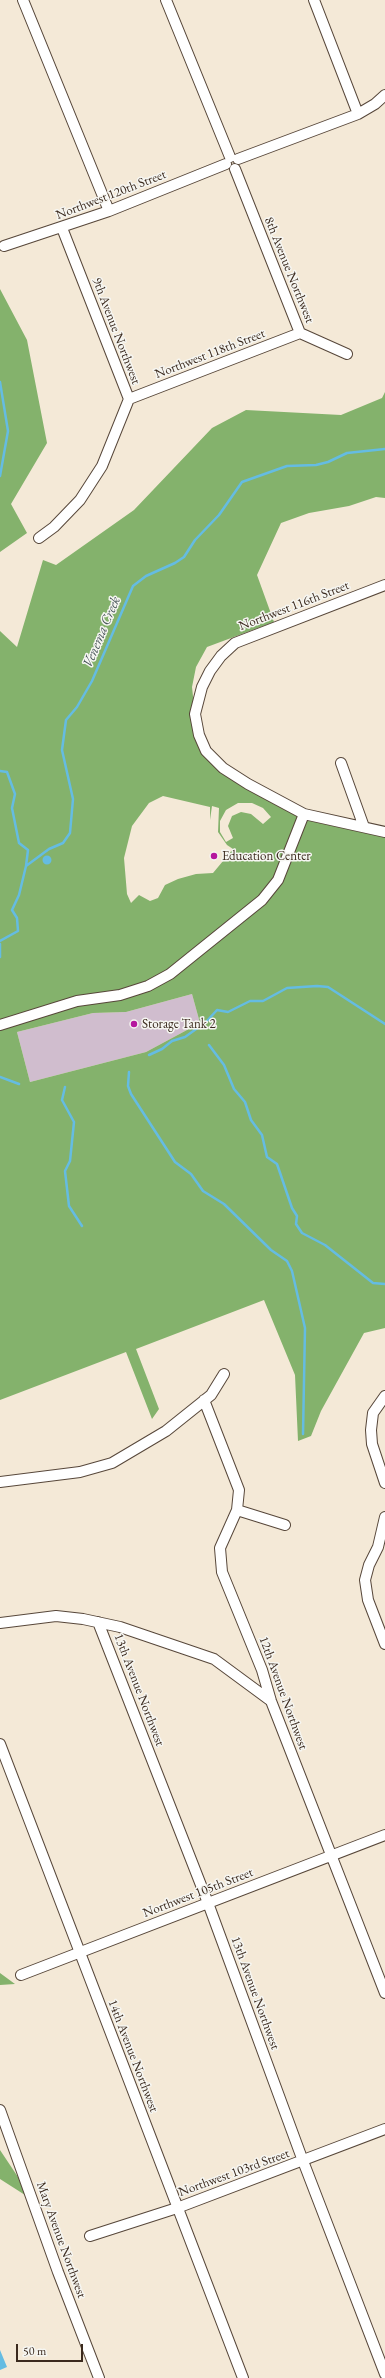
<!DOCTYPE html>
<style>
body{margin:0}
#map{position:relative;width:385px;height:2378px;overflow:hidden;background:#f4e9d7;font-family:"EB Garamond",serif}
canvas{display:block}
.scale{position:absolute;left:16px;top:2344px;width:67px;height:18px;box-sizing:border-box;border:2px solid #3b2a1e;border-top:0;padding-left:5px;font-size:12px;line-height:14px;white-space:nowrap;color:#3b2a1e;-webkit-text-stroke:3px #f6f6f2;paint-order:stroke}
</style>
<div id="map">
<canvas width="385" height="2378"></canvas>
<div class="scale">50 m</div>
</div>
<script>
const context = document.querySelector('canvas').getContext('2d');
context.lineJoin = 'round';
function fillPath(path, color) {
  context.fillStyle = color;
  context.fill(path, 'evenodd');
}
function shape(rows) {
  const path = new Path2D();
  for (const r of rows) {
    if (r.length === 3) {
      path.moveTo(r[0] + r[2], r[1]);
      path.arc(r[0], r[1], r[2], 0, 2 * Math.PI);
      continue;
    }
    path.moveTo(r[0], r[1]);
    for (let i = 2; i < r.length; i += 2) path.lineTo(r[i], r[i + 1]);
  }
  return path;
}
function stroke(path, color, width, dash) {
  context.strokeStyle = color;
  context.lineWidth = width;
  context.lineCap = dash ? 'butt' : 'round';
  context.setLineDash(dash || []);
  context.stroke(path);
}
function write(font, color, halo, rows, align = 'center') {
  context.font = font + ' "EB Garamond",serif';
  context.lineWidth = 3;
  context.setLineDash([]);
  context.textBaseline = 'middle';
  context.strokeStyle = halo;
  context.fillStyle = color;
  for (const [text, x, y, turn = 0] of rows) {
    context.save();
    context.translate(x, y);
    context.rotate((+turn || 0) * Math.PI / 180);
    context.textAlign = isNaN(turn) ? turn : align;
    if (halo) context.strokeText(text, 0, 0);
    context.fillText(text, 0, 0);
    context.restore();
  }
}
const industrial = shape([
 [192,994,200,1023,146,1052,30,1082,17,1032,93,1013,126,1012]
]);
const forest = shape([
 [0,289,27,340,47,443,11,504,27,533,0,552],
 [385,392,385,498,376,497,349,506,309,513,281,523,257,575,274,622,207,647,196,667,192,687,194,706,206,751,281,803,385,832,385,1328,364,1333,321,1411,311,1436,298,1441,295,1375,264,1300,136,1349,159,1409,152,1419,126,1352,0,1400,0,631,17,647,43,560,56,565,134,510,212,428,246,410,341,415,382,398],
 [163,796,210,807,210,820,212,806,219,808,218,832,227,845,233,849,213,873,196,874,178,879,165,885,158,898,150,901,139,895,131,903,127,894,124,858,132,826,149,803],
 [238,803,252,803,263,808,271,817,263,824,251,814,241,812,232,816,228,826,233,838,226,842,220,832,220,821,226,810],
 [192,994,200,1023,146,1052,30,1082,17,1032,93,1013,126,1012],
 [0,1973,15,1984,0,1985],
 [0,2150,18,2177,25,2195,0,2179]
]);
const water = shape([
 [47,860,4.5],
 [0,2350,7,2367,0,2370]
]);
const stream = shape([
 [0,382,8,431,0,476],
 [0,771,7,772,15,794,12,808,19,843,28,850,26,866],
 [0,941,18,931,17,918,12,910,19,895,26,866,49,849,63,843,70,833,73,799,62,750,66,720,77,707,92,681,133,586,146,576,175,563,184,557,195,540,219,515,242,482,287,466,316,465,328,462,347,453,385,449],
 [0,944,0,957],
 [209,1045,224,1065,234,1089,245,1102,251,1120,262,1135,267,1157,277,1164,292,1208,297,1216,296,1224,302,1233,325,1245,373,1283,385,1284],
 [149,1055,162,1049,172,1041,185,1037,206,1022,217,1010,228,1012,250,1001,263,1001,287,988,317,986,328,987,385,1024],
 [129,1072,128,1086,131,1094,175,1162,191,1174,203,1191,224,1204,271,1250,287,1261,292,1271,305,1328,303,1434],
 [0,1077,19,1084],
 [65,1087,62,1100,74,1122,70,1161,65,1171,69,1206,82,1226]
]);
const minor = shape([
 [23,0,109,211],
 [166,0,230,157],
 [314,0,358,114],
 [238,159,358,114,375,104,385,95],
 [235,169,300,333,347,354],
 [4,246,109,211,226,164],
 [129,399,300,333],
 [39,538,54,527,80,500,102,466,129,399,62,228],
 [385,585,235,643,221,656,210,671,202,687,195,714,199,735,206,751,223,768,248,784,304,814,385,832],
 [341,763,364,827],
 [0,1025,77,1001,120,995,148,986,170,974,262,900,278,880,304,814],
 [385,1396,373,1413,371,1430,372,1444,385,1483],
 [204,1400,239,1490,237,1510,220,1548,222,1572,262,1670,271,1701,385,1993],
 [0,1482,80,1472,112,1463,166,1431,211,1395,224,1374],
 [237,1510,285,1525],
 [385,1517,378,1547,369,1565,365,1580,368,1600,385,1644],
 [98,1622,208,1903,303,2161,385,2374],
 [0,1623,56,1616,83,1619,120,1627,214,1659,271,1701],
 [0,1744,243,2378],
 [21,1975,385,1835],
 [0,2110,58,2272,99,2378],
 [90,2236,177,2208,385,2129]
]);
const markers = [
 [214,856,4,"#b5179e"],
 [134,1024,4,"#b5179e"]
];
const streetNames = [
 ["Northwest 120th Street",111,195,-21],
 ["8th Avenue Northwest",289,270,68],
 ["9th Avenue Northwest",116,331,69],
 ["Northwest 118th Street",210,354,-21],
 ["Northwest 116th Street",294,606,-21],
 ["13th Avenue Northwest",139,1690,69],
 ["12th Avenue Northwest",283,1693,70],
 ["Northwest 105th Street",198,1893,-21],
 ["13th Avenue Northwest",255,1993,70],
 ["14th Avenue Northwest",133,2056,69],
 ["Northwest 103rd Street",234,2173,-20],
 ["Mary Avenue Northwest",61,2240,70]
];
const poiNames = [
 ["Education Center",222,856],
 ["Storage Tank 2",142,1024]
];
const waterNames = [
 ["Venema Creek",102,632,-67]
];
fillPath(industrial, '#d0bdce');
fillPath(forest, '#84b26c');
fillPath(water, '#65bce2');
stroke(stream, '#65bce2', 2.5);
stroke(minor, '#57473a', 12);
stroke(minor, '#fff', 10);
for (const [x, y, r, color] of markers) {
  const dot = new Path2D();
  dot.arc(x, y, r, 0, 2 * Math.PI);
  context.fillStyle = color;
  context.fill(dot);
  stroke(dot, '#f6f6f2', 1.5);
}
write('13px', '#3b2a1e', '#f6f6f2', streetNames);
write('13px', '#3b2a1e', '#f6f6f2', poiNames, 'left');
write('italic 14px', '#485659', '#f6f6f2', waterNames);
</script>
